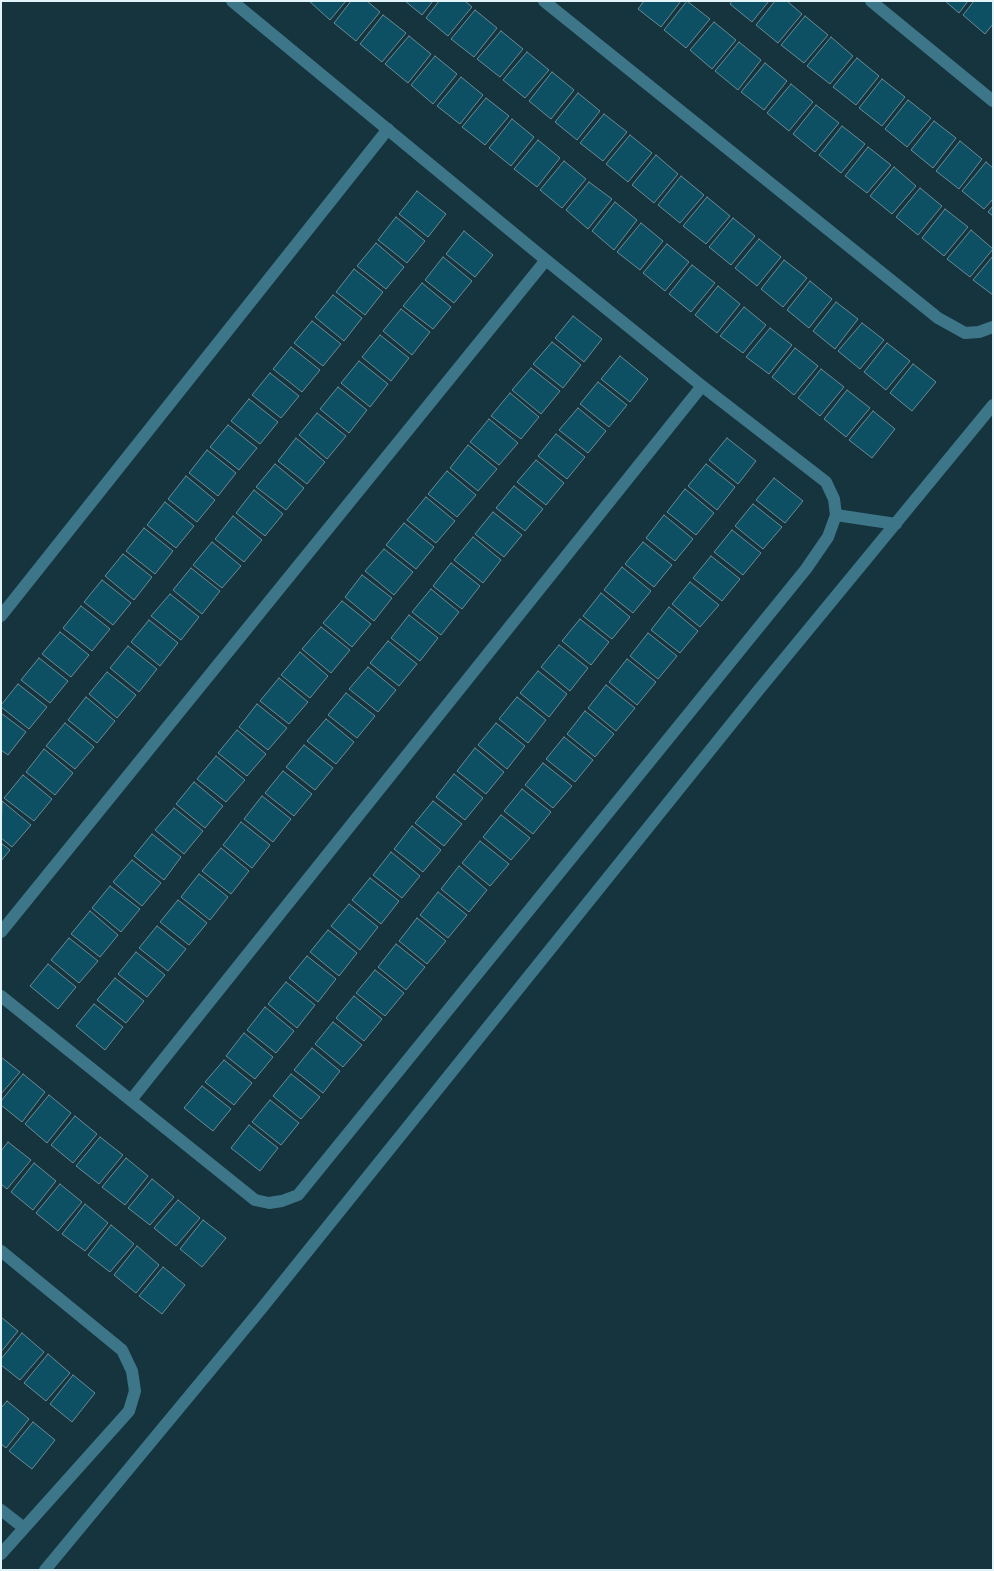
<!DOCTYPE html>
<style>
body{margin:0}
#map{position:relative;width:994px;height:1571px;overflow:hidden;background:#16343d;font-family:"DM Sans",sans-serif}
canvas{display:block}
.frame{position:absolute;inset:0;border:2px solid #e2f3f9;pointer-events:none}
</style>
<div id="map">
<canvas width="994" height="1571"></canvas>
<div class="frame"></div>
</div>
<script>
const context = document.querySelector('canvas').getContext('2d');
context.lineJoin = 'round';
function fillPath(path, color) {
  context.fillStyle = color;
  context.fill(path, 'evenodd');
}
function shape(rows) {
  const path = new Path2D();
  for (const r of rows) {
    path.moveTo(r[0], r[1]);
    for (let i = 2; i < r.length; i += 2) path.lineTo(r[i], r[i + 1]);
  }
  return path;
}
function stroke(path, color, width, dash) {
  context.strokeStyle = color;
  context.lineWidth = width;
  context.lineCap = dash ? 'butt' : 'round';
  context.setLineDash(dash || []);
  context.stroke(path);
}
const building = shape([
 [309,1,346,1,330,20,309,1],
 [351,1,367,1,380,12,356,41,334,23,351,1],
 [405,1,433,1,422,15,405,1],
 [439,1,465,1,472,7,448,36,426,18,439,1],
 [644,1,681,1,661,27,638,9,644,1],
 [687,1,710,19,686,48,664,30,687,1],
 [732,1,769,1,752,22,730,4,732,1],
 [775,1,787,1,802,14,778,43,756,25,775,1],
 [945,1,968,1,959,13,945,1],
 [974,1,993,1,993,24,985,34,963,15,974,1],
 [475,10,497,28,474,57,451,39,475,10],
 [383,15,406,33,382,62,360,44,383,15],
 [805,16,828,35,804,63,781,45,805,16],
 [714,22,736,40,712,69,690,50,714,22],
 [501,31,523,49,500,77,477,59,501,31],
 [409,36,431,54,408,83,385,64,409,36],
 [831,37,853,56,830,84,807,66,831,37],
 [739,42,761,60,738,90,715,71,739,42],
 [527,52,549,70,525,98,503,80,527,52],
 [435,56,457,74,433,104,411,85,435,56],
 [857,58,879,76,856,105,833,87,857,58],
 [765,63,787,81,764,110,741,92,765,63],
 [552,72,574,90,551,119,529,101,552,72],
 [461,77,483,95,460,124,437,106,461,77],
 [882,79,905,97,882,126,859,108,882,79],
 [791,84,813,102,789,131,767,113,791,84],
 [578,93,600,111,577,140,555,122,578,93],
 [486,98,509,116,485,145,462,127,486,98],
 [908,100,931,118,907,147,885,129,908,100],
 [816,105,839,123,815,152,793,134,816,105],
 [604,114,627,132,603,161,580,143,604,114],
 [512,119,534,137,511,166,489,148,512,119],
 [934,121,956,138,933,168,911,150,934,121],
 [842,126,865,144,841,173,819,155,842,126],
 [630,135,652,153,628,182,606,164,630,135],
 [538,140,560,158,537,187,514,169,538,140],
 [960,141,982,159,959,189,936,171,960,141],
 [868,147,891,165,867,193,845,176,868,147],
 [656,155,678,174,654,203,632,185,656,155],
 [564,161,586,179,562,208,540,190,564,161],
 [986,162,993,168,993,199,984,209,962,191,986,162],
 [894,167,916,186,892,214,870,196,894,167],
 [681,176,704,195,680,223,658,205,681,176],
 [589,182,612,199,588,229,566,210,589,182],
 [920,188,942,206,918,235,896,217,920,188],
 [417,191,446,214,428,237,399,214,417,191],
 [707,197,730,216,706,244,683,226,707,197],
 [615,202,637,220,614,250,592,231,615,202],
 [993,206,993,216,988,212,993,206],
 [945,209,968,227,944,256,922,238,945,209],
 [396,217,425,241,407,263,378,240,396,217],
 [733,218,755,236,731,265,709,247,733,218],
 [641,223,663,241,640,270,617,252,641,223],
 [971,230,993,249,970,277,947,259,971,230],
 [464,231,493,255,475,277,446,254,464,231],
 [759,239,781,257,757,286,735,268,759,239],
 [376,243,404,267,386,289,357,266,376,243],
 [667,244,689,262,665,291,643,273,667,244],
 [993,256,993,295,973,280,993,256],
 [443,257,472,281,454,303,425,280,443,257],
 [784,260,807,278,783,307,761,289,784,260],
 [692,265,715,283,691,312,669,294,692,265],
 [354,269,383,292,365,315,336,292,354,269],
 [810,281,832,299,809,328,787,310,810,281],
 [422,283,451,307,433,329,403,306,422,283],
 [718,286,740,304,717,333,695,315,718,286],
 [333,295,362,318,344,341,315,317,333,295],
 [836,302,858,319,835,349,813,331,836,302],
 [744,307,766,325,743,353,720,336,744,307],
 [401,309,430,332,412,355,383,331,401,309],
 [573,316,602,339,584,362,555,338,573,316],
 [312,321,341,344,323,366,294,343,312,321],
 [862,323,884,340,860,369,838,351,862,323],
 [770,328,792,345,769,374,746,357,770,328],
 [380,335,409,358,391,381,362,357,380,335],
 [552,342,581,365,563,388,533,364,552,342],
 [887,343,910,361,886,390,864,372,887,343],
 [291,347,320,370,302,392,273,369,291,347],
 [795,348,818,366,794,395,772,377,795,348],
 [620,356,648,379,630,402,601,379,620,356],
 [359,361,388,384,370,407,341,383,359,361],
 [913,364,936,382,912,411,890,393,913,364],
 [531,368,560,391,541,414,512,390,531,368],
 [821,369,844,387,820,416,798,398,821,369],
 [270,373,299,396,281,418,252,395,270,373],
 [598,382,627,405,609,427,580,404,598,382],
 [338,387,367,410,349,433,320,409,338,387],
 [847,390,870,408,846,437,824,419,847,390],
 [510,393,539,417,521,439,491,416,510,393],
 [249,399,278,422,260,444,231,421,249,399],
 [578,408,606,431,588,453,559,430,578,408],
 [873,411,895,429,872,458,849,440,873,411],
 [317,413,346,436,327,459,299,435,317,413],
 [489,419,518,443,499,465,470,442,489,419],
 [228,425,257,448,239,470,210,447,228,425],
 [556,434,585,457,567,479,538,456,556,434],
 [296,438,325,462,307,484,278,461,296,438],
 [727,438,756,461,738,484,709,460,727,438],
 [468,445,497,469,478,491,450,468,468,445],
 [207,450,236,473,218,496,189,473,207,450],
 [536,460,564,483,546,505,517,482,536,460],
 [275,464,304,488,286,510,256,487,275,464],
 [706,464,735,487,717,510,688,486,706,464],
 [447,471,476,495,457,517,428,494,447,471],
 [186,476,215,500,197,522,168,499,186,476],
 [774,478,803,501,785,523,756,500,774,478],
 [514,486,543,509,525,531,496,508,514,486],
 [685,489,714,513,696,535,667,512,685,489],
 [254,490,283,514,265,536,236,513,254,490],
 [426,497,455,521,436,543,407,520,426,497],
 [165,502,194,526,176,548,147,525,165,502],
 [753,504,782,527,763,549,735,526,753,504],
 [493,512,522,535,504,557,475,534,493,512],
 [664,515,693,539,675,561,646,538,664,515],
 [233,516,262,540,244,562,215,539,233,516],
 [404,523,434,547,416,569,386,545,404,523],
 [144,528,173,551,155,574,126,551,144,528],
 [732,530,761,553,743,575,714,552,732,530],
 [473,537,501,560,483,583,454,560,473,537],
 [212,542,241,566,222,588,193,565,212,542],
 [643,542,672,565,654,587,625,564,643,542],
 [384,549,413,572,394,595,365,571,384,549],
 [123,554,152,577,134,600,105,576,123,554],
 [711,556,740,579,722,601,693,578,711,556],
 [451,563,480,586,462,609,433,586,451,563],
 [622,567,651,591,633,613,604,590,622,567],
 [191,568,220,591,202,614,173,590,191,568],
 [362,575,392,598,374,621,345,597,362,575],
 [102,580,131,603,113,625,84,602,102,580],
 [690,582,719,605,700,627,672,604,690,582],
 [431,589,459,612,441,635,412,612,431,589],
 [601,593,630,617,612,639,583,616,601,593],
 [170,594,199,617,181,640,151,616,170,594],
 [342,601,371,624,352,647,323,623,342,601],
 [81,606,110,629,92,651,63,628,81,606],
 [669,607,698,631,680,653,651,630,669,607],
 [409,615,438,638,420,661,391,638,409,615],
 [580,619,609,642,591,665,562,641,580,619],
 [149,620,178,643,160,666,131,642,149,620],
 [321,627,350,650,331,673,302,649,321,627],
 [60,632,89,655,71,677,42,654,60,632],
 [648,633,677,656,658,679,630,656,648,633],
 [388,641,417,664,399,686,370,663,388,641],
 [559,645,588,668,570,691,541,667,559,645],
 [128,646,157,669,139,692,110,668,128,646],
 [300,652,328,676,310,698,281,675,300,652],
 [39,658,68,681,50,703,21,680,39,658],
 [627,659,656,682,637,705,609,682,627,659],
 [368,667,396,690,378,712,349,689,368,667],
 [538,671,567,694,549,717,520,693,538,671],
 [107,672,136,695,117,718,89,694,107,672],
 [279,678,308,702,289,724,260,701,279,678],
 [18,684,47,707,29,729,1,707,1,705,18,684],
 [606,685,635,708,616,731,588,708,606,685],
 [346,693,375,716,357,738,328,715,346,693],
 [86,697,115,721,97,743,68,720,86,697],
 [517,697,546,720,528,743,499,719,517,697],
 [257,704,287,728,268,750,239,727,257,704],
 [585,711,614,734,595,757,567,734,585,711],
 [1,713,26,732,8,755,1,750,1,713],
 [326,719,354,742,336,764,307,741,326,719],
 [65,723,94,747,75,769,46,746,65,723],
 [496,723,525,746,507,769,478,745,496,723],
 [237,730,266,754,247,776,218,753,237,730],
 [564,737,593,760,575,782,546,759,564,737],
 [304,745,333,768,315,790,286,767,304,745],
 [475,748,504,772,486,794,457,771,475,748],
 [44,749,73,773,55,795,26,772,44,749],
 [216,756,245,780,226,802,197,779,216,756],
 [543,763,572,786,553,808,525,785,543,763],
 [283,771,312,794,294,816,265,793,283,771],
 [454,774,483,798,465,820,436,797,454,774],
 [23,775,52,799,34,821,4,798,23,775],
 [194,782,223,806,205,828,176,804,194,782],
 [522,789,551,812,533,834,504,811,522,789],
 [262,796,291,819,273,842,244,819,262,796],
 [2,801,31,825,12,847,1,838,2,801],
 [433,801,462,824,444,846,415,823,433,801],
 [174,808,203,831,184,854,155,830,174,808],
 [501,815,530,838,511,860,483,837,501,815],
 [241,822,270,845,252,868,223,845,241,822],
 [412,826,441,850,423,872,394,849,412,826],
 [152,834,181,857,164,880,134,856,152,834],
 [480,841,509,864,490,886,462,863,480,841],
 [1,843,10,850,1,861,1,843],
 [221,848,249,871,231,894,202,871,221,848],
 [391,852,420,876,402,898,373,875,391,852],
 [132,860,161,883,142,906,113,882,132,860],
 [459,866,487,890,469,912,441,889,459,866],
 [199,874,228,897,210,920,181,897,199,874],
 [370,878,399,901,381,924,352,900,370,878],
 [110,886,140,909,121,932,92,908,110,886],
 [438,892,467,915,448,938,420,915,438,892],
 [178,900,207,923,189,945,160,922,178,900],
 [349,904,378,927,360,950,331,926,349,904],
 [90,911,118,935,100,957,71,934,90,911],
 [417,918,446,941,427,964,399,941,417,918],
 [157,926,186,949,168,971,139,948,157,926],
 [328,930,357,953,339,976,310,952,328,930],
 [69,938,98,961,79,983,51,960,69,938],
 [396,944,425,967,406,990,378,967,396,944],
 [136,952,165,975,147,997,118,974,136,952],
 [307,956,336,979,318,1002,289,978,307,956],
 [48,964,76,987,58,1009,30,986,48,964],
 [375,970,404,993,385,1016,356,993,375,970],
 [115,978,144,1001,126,1023,97,1000,115,978],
 [286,982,315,1005,297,1028,268,1004,286,982],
 [354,996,382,1019,364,1041,336,1018,354,996],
 [94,1004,123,1027,105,1050,76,1026,94,1004],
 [265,1007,294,1031,276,1053,247,1030,265,1007],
 [333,1022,362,1045,343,1067,315,1044,333,1022],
 [244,1033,273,1057,255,1079,226,1056,244,1033],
 [312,1048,340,1071,323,1093,294,1070,312,1048],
 [1,1057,20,1072,1,1094,1,1057],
 [224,1060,252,1083,234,1105,205,1082,224,1060],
 [23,1074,45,1092,22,1122,1,1105,1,1101,23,1074],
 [291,1074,320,1097,301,1119,273,1096,291,1074],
 [202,1086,231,1109,213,1131,184,1108,202,1086],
 [49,1095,71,1113,47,1143,25,1124,49,1095],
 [270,1100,299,1123,281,1145,252,1122,270,1100],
 [75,1116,97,1134,73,1163,51,1145,75,1116],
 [249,1125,278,1148,260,1171,231,1148,249,1125],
 [100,1137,123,1155,99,1184,76,1166,100,1137],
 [8,1142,31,1160,7,1189,1,1184,1,1151,8,1142],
 [126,1158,148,1176,125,1205,102,1187,126,1158],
 [34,1163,56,1181,33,1210,11,1192,34,1163],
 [152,1179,174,1197,150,1225,128,1208,152,1179],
 [60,1184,82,1202,58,1231,36,1213,60,1184],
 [178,1200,200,1218,176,1246,154,1228,178,1200],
 [85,1204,108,1223,85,1251,62,1234,85,1204],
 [203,1220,226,1238,202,1267,180,1249,203,1220],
 [111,1225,134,1244,110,1272,88,1255,111,1225],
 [137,1246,159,1265,136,1293,114,1275,137,1246],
 [163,1267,185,1285,162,1314,139,1296,163,1267],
 [1,1317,18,1331,1,1352,1,1317],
 [22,1333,44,1352,20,1380,1,1365,1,1359,22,1333],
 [48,1354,70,1373,46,1401,24,1383,48,1354],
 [73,1375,95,1393,72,1422,50,1404,73,1375],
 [7,1401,29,1419,6,1448,1,1444,1,1408,7,1401],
 [33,1422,55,1440,32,1469,9,1451,33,1422]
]);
const minor = shape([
 [544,1,938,318,965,333,979,332,993,327],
 [871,1,993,101],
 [836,515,896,524],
 [1,616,388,129],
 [1,932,546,260],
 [1,996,255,1200,269,1203,282,1201,298,1195,806,569,828,537,836,515,834,499,826,482,702,386,546,260,232,1],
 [131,1100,702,386],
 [1,1251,122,1350,132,1371,135,1391,129,1411,1,1554],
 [1,1510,24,1528],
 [45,1570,262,1308,757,692,993,405]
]);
fillPath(building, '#0d5063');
stroke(building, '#6b8b96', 1);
stroke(minor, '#3e7689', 12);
</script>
